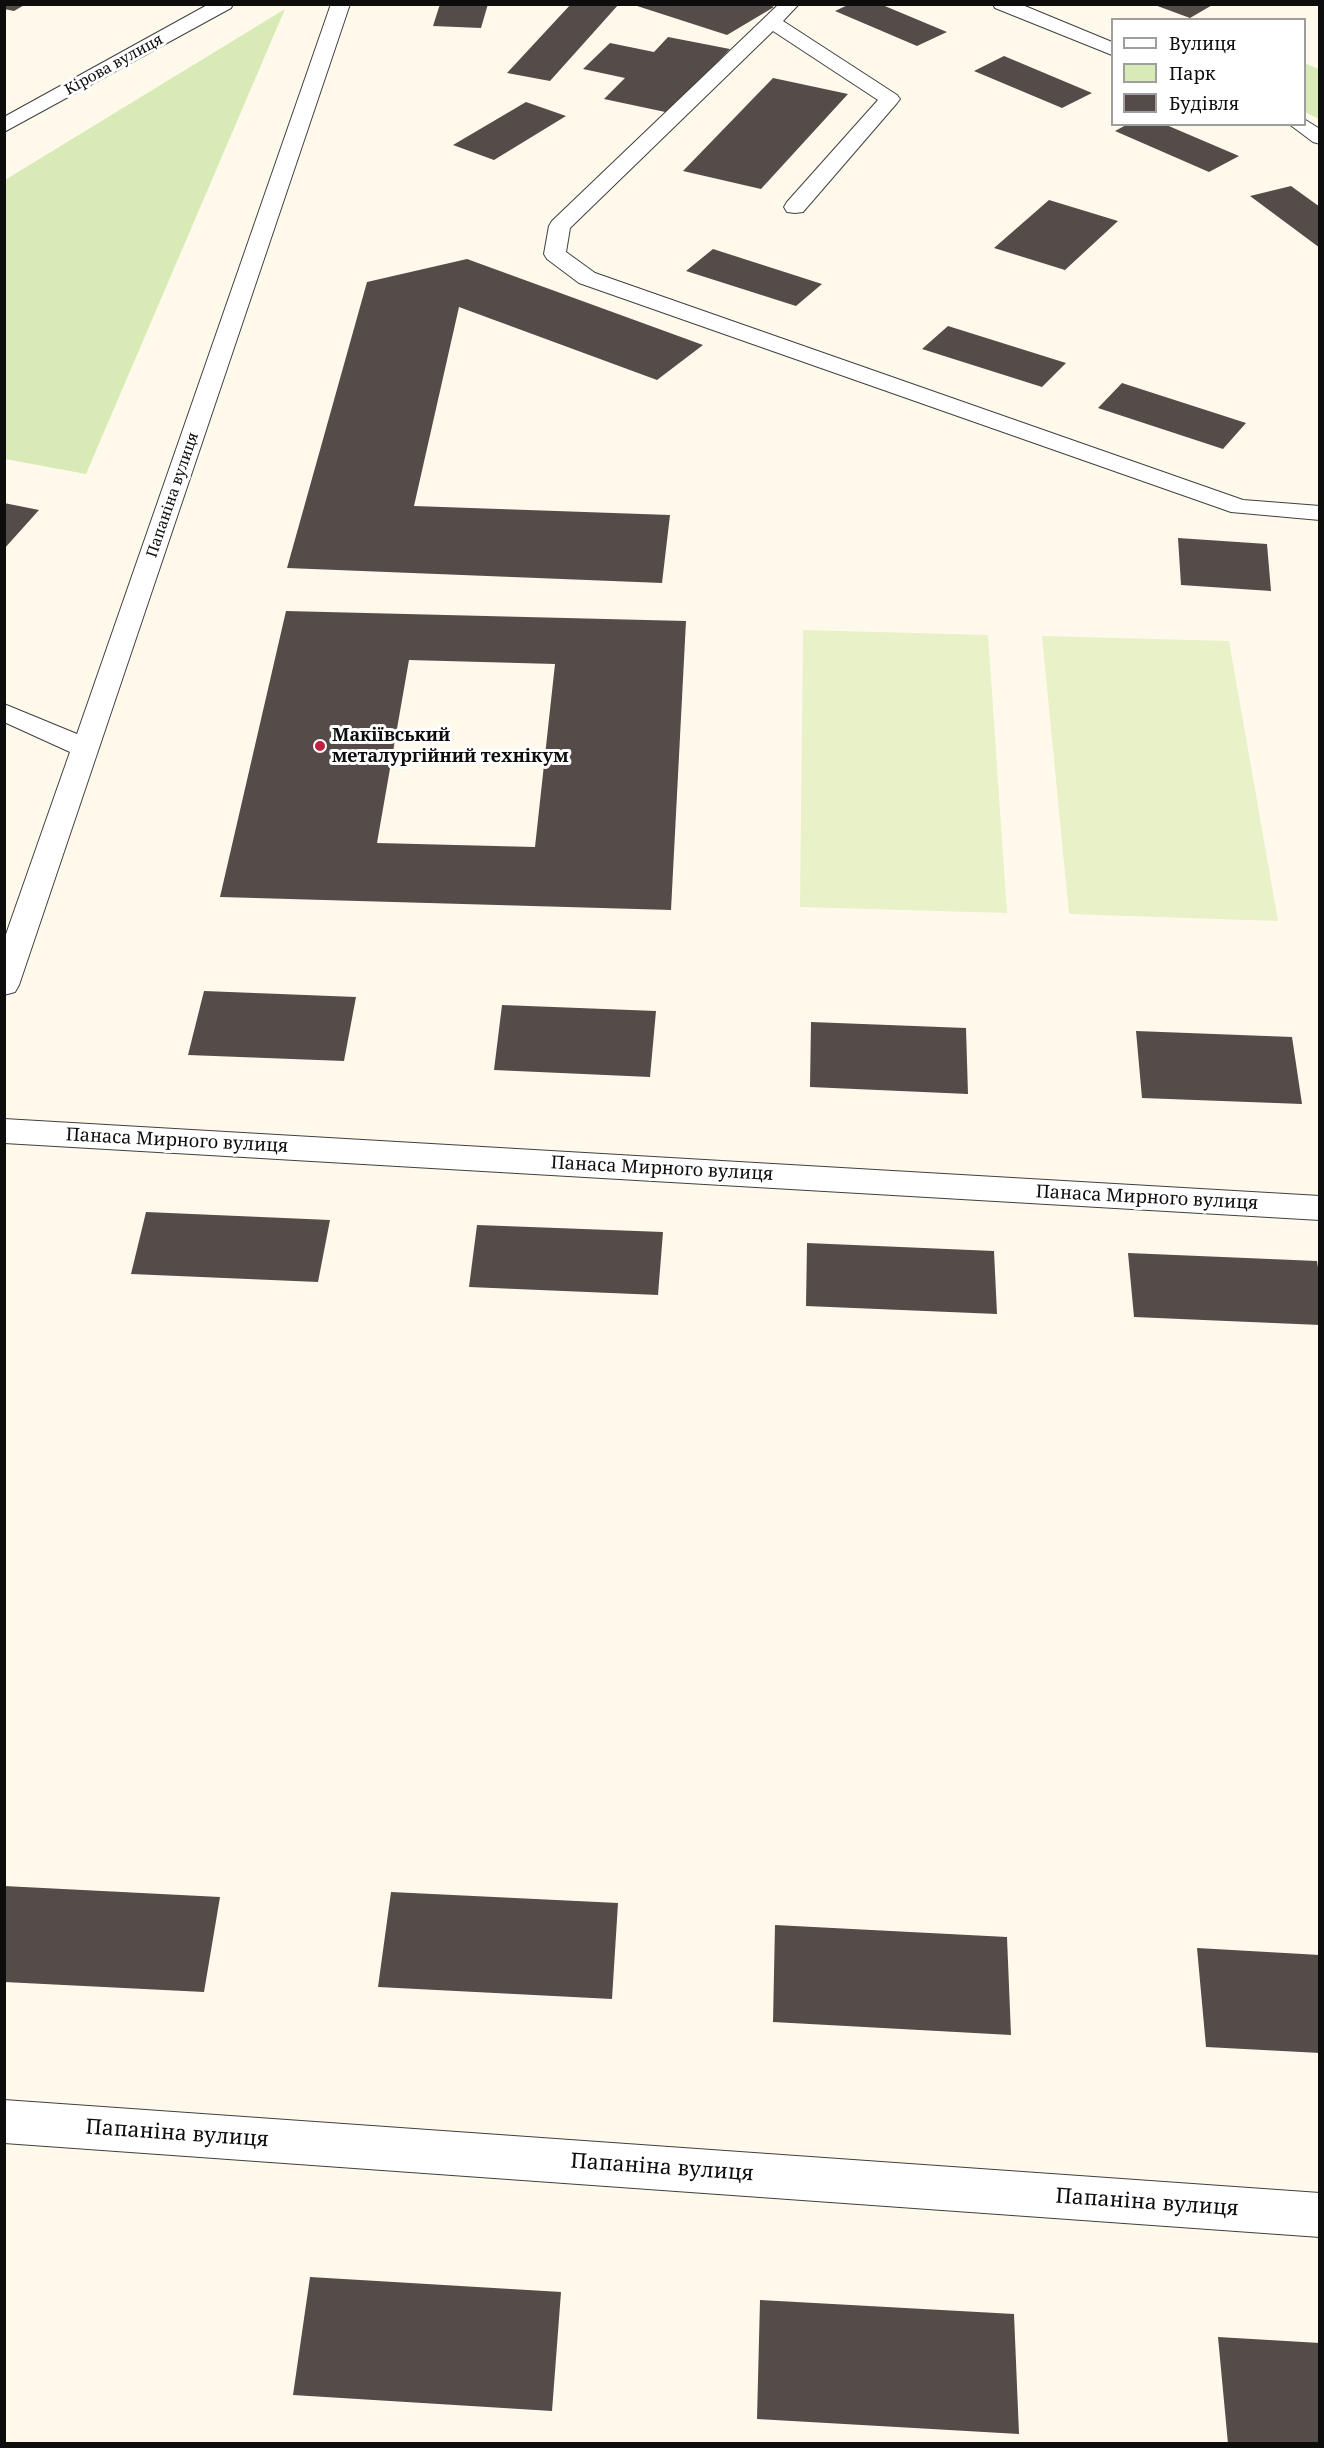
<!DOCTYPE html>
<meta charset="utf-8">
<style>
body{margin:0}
#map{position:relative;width:1324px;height:2448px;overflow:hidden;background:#fff9ec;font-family:"Noto Serif",serif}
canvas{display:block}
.frame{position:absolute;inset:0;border:6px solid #0d0d0d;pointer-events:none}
.legend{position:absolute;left:1111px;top:18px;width:195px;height:108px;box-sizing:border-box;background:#fff;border:2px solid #9e9e9e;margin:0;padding:8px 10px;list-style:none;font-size:18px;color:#0d0d0d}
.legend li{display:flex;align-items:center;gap:12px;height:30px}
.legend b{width:30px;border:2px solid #9e9e9e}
</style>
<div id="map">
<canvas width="1324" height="2448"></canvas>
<div class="frame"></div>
<ul class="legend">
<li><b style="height:8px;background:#fff"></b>Вулиця</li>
<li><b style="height:16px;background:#d8eab5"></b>Парк</li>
<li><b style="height:16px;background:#554c49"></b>Будівля</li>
</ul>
</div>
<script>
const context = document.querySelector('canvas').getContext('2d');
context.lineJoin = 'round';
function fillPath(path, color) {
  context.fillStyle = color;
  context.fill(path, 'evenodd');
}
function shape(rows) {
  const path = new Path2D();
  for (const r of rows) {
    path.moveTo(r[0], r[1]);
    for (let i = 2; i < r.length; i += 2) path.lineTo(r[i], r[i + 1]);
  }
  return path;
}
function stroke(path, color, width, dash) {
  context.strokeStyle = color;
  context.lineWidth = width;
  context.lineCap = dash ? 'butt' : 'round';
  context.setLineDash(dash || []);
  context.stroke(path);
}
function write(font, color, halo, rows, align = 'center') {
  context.font = font + ' "Noto Serif",serif';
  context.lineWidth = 6;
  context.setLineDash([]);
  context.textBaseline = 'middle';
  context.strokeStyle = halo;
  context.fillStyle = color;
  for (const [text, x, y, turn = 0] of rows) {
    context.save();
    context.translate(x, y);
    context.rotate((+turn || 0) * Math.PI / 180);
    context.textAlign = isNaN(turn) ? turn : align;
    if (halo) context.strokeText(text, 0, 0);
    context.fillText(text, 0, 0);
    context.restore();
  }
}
const green = shape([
 [285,9,86,474,5,459,5,180],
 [1304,63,1319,69,1319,119,1305,112]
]);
const pitch = shape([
 [803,630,988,635,1007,913,800,907],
 [1042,636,1229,641,1278,921,1069,914]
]);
const building = shape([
 [4,4,26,4,14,11,4,9],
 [440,4,488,4,481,28,433,26],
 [571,4,619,4,550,81,507,73],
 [767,4,774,7,727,35,634,5],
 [850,4,880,4,947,32,917,46,835,11],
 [1152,4,1214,4,1190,18],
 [668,37,730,49,670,113,604,99,625,78,583,69,610,43,654,52],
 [1004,56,1092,93,1062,108,974,71],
 [773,78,848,94,761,189,683,171],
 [526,102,566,116,494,160,453,145],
 [1128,124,1164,124,1239,156,1209,172,1115,131],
 [1291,186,1320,207,1320,248,1250,196],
 [1049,200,1118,221,1065,270,994,248],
 [713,249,822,284,796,306,686,271],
 [467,259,703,345,657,380,459,307,414,506,670,515,662,583,287,568,367,282],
 [948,326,1066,363,1042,387,922,349],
 [1122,383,1246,423,1223,449,1098,408],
 [4,503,39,510,4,549],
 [1178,538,1267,544,1271,591,1181,585],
 [286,611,686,621,671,910,220,897],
 [409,660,555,664,535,847,377,843],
 [204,991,356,997,344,1061,188,1055],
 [502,1005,656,1011,650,1077,494,1070],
 [811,1022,966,1028,968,1094,810,1087],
 [1136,1031,1292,1037,1302,1104,1142,1098],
 [146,1212,330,1220,318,1282,131,1274],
 [477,1225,663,1232,658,1295,469,1287],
 [807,1243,994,1251,997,1314,806,1306],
 [1128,1253,1317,1261,1320,1280,1320,1325,1134,1317],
 [4,1886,220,1897,204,1992,4,1982],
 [391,1892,618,1903,612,1999,378,1987],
 [775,1925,1007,1937,1011,2035,773,2022],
 [1197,1948,1320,1955,1320,2053,1206,2047],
 [310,2277,561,2292,552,2411,293,2395],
 [760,2300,1014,2314,1019,2434,757,2419],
 [1218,2337,1320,2343,1320,2444,1228,2444]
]);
const minor = shape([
 [209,4,233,4,231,8,4,132,4,117,209,4],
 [331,4,350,4,19,985,15,992,4,995,4,940,70,752,4,722,4,704,77,734,331,4],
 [779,4,799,4,783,21,897,95,900,99,897,103,803,212,795,213,787,212,784,207,787,202,878,100,773,31,570,228,566,252,595,273,1243,500,1320,506,1320,520,1231,512,579,283,547,259,544,254,549,226,552,221,779,4],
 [993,4,1020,4,1112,42,1112,55,995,8,993,4],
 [1304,119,1320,129,1320,144,1313,142,1289,124,1304,124,1304,119],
 [4,1119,1320,1196,1320,1220,4,1143,4,1119],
 [4,2100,1320,2193,1320,2237,4,2143,4,2100]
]);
const markers = [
 [320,746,6,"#c0213e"]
];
const farStreetnames = [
 ["Кірова вулиця",114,65,-29],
 ["Папаніна вулиця",173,495,-71]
];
const poiNames = [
 ["Макіївський",332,736],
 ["металургійний технікум",332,757]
];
const streetNames = [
 ["Панаса Мирного вулиця",177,1141,3],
 ["Панаса Мирного вулиця",662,1169,3],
 ["Панаса Мирного вулиця",1147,1198,3]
];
const nearStreetnames = [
 ["Папаніна вулиця",177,2134,4],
 ["Папаніна вулиця",662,2168,4],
 ["Папаніна вулиця",1147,2203,4]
];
fillPath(green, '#d8eab5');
fillPath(pitch, '#e8f1c7');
fillPath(building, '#554c49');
stroke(minor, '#404040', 2);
fillPath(minor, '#fff');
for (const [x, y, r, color] of markers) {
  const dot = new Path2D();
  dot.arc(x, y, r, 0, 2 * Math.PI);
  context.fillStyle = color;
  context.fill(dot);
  stroke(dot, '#fff', 2);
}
write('15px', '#0d0d0d', '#fff', farStreetnames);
write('bold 18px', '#0d0d0d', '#fff', poiNames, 'left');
write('18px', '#0d0d0d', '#fff', streetNames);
write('21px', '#0d0d0d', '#fff', nearStreetnames);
</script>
